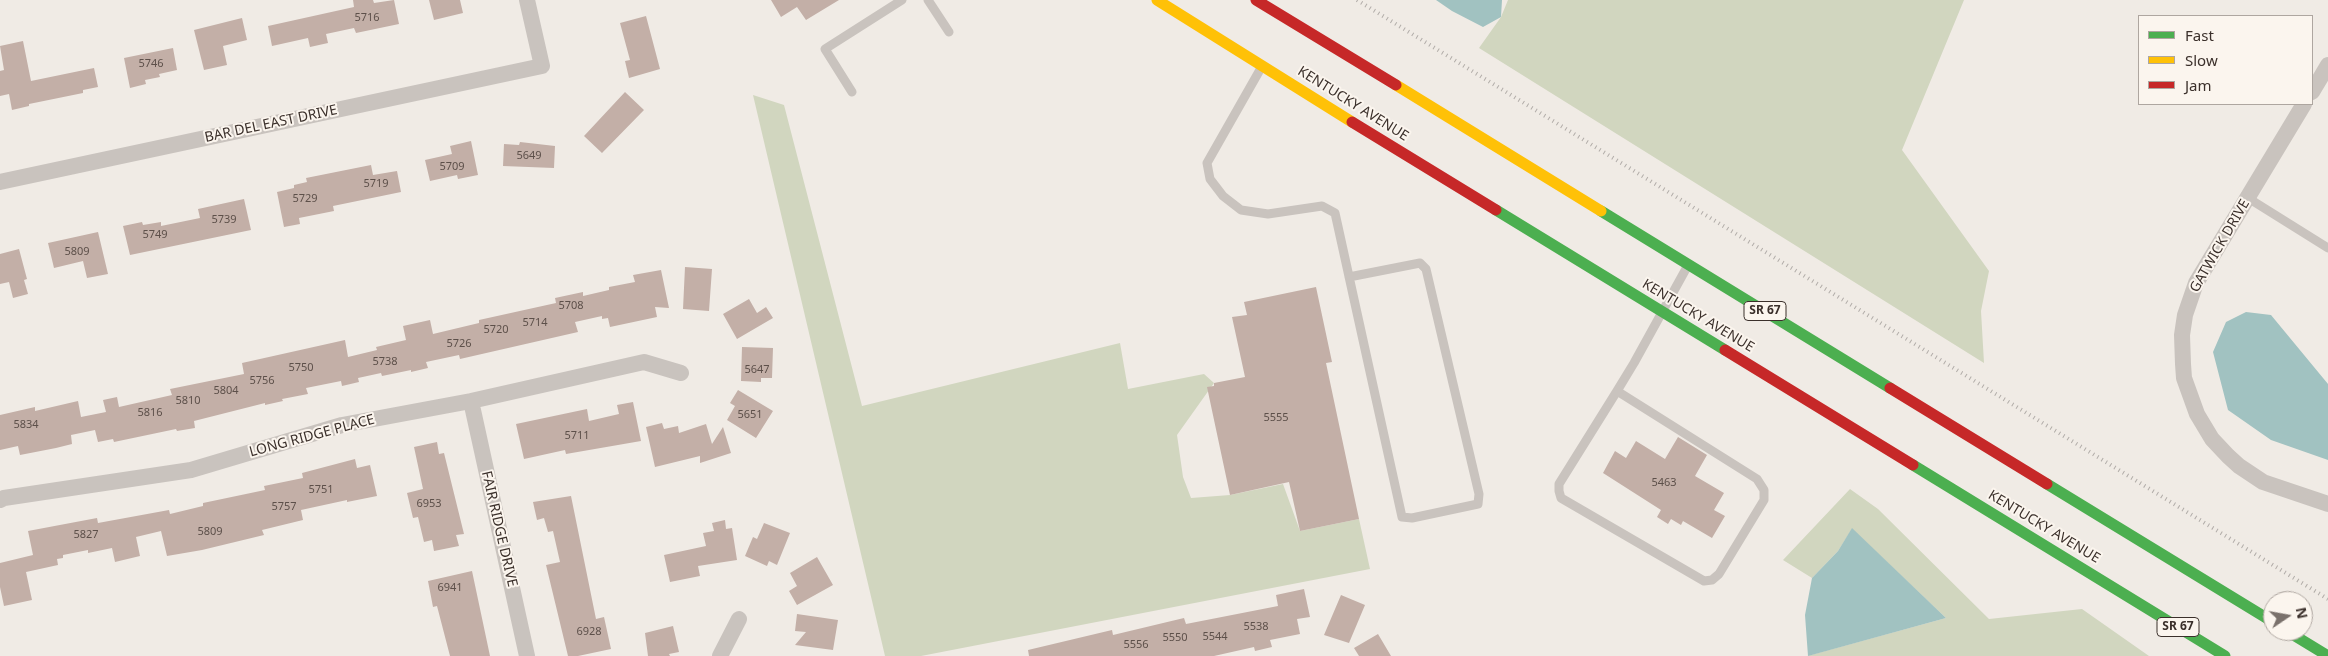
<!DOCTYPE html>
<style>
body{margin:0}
#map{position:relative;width:2328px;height:656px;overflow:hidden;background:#f0ebe5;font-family:"Noto Sans",sans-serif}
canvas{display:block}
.legend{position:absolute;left:2138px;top:15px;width:175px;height:90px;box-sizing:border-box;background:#fbf5ee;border:1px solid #aea6a0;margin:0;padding:6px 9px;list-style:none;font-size:15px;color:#3b302b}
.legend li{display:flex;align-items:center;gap:10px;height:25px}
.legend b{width:25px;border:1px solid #aea6a0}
.north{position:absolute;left:2263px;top:591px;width:50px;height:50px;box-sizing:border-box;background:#fbf5ee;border:1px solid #aea6a0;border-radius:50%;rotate:78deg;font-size:14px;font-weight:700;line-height:20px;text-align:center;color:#3b302b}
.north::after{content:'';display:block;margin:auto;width:18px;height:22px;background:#7a716c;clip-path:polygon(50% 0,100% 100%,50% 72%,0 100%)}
</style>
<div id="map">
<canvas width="2328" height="656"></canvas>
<ul class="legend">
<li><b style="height:6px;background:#4caf50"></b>Fast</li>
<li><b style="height:6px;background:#ffc107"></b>Slow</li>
<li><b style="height:6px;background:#c62828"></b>Jam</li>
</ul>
<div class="north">N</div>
</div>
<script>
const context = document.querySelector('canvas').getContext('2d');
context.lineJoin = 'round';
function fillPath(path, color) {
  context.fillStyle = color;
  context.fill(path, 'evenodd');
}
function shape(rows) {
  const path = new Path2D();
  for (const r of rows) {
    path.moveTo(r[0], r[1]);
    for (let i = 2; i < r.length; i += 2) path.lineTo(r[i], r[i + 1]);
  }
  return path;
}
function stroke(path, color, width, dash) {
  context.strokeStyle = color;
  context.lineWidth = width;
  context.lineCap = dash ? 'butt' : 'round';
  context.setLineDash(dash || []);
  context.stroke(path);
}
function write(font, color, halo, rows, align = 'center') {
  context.font = font + ' "Noto Sans",sans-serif';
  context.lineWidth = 4;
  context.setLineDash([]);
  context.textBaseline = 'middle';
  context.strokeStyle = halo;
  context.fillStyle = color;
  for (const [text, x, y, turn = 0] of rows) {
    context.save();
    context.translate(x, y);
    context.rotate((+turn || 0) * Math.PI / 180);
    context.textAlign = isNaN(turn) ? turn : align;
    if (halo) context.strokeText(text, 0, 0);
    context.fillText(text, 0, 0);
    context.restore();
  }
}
const green = shape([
 [1508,0,1964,0,1902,150,1989,271,1981,311,1984,363,1479,48,1501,17],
 [753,95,784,105,862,406,1120,343,1128,389,1204,374,1214,383,1177,435,1183,477,1191,498,1230,495,1283,484,1300,531,1359,519,1370,569,921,656,885,656],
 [1850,489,1878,509,1989,619,2082,609,2149,656,1807,656,1946,618,1852,529,1838,551,1812,578,1783,560]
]);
const water = shape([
 [1436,0,1502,0,1501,17,1483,27,1452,11],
 [2246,312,2271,315,2328,384,2328,460,2271,440,2228,410,2213,352,2226,322],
 [1852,528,1946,618,1808,656,1805,615,1812,578,1838,551]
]);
const building = shape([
 [353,0,373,0,374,3,394,0,399,24,356,33,354,28,326,34,328,43,310,47,308,38,272,46,268,26,354,7],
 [429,0,460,0,463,13,434,20],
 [771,0,839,0,806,20,797,7,781,17],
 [646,16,660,69,629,78,625,61,630,60,620,23],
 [242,18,247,40,223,46,227,65,204,70,194,30],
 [23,41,31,81,94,68,98,87,83,90,83,93,29,104,29,106,12,110,9,94,0,96,0,71,4,70,0,46],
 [173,48,177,70,159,74,160,77,145,80,146,84,130,88,124,58],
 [625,92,644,110,602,153,584,136],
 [471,141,478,175,458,179,457,175,430,181,425,160,452,154,450,146],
 [520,142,555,146,554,168,503,166,504,144,519,145],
 [371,165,373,175,397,171,401,192,333,206,334,211,299,218,300,224,284,227,277,192,294,188,294,185,307,182,306,178],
 [244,199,251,230,130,255,123,226,142,222,143,225,161,222,161,226,200,218,198,209],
 [98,232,108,274,87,278,83,261,54,268,48,243],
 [19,249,27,279,24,280,28,294,13,298,9,282,0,284,0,254],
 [685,267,712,269,709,311,683,309],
 [661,270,669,308,655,307,657,317,610,327,608,318,602,319,602,316,575,322,578,332,460,359,459,355,426,362,428,368,411,372,411,370,382,376,381,373,358,378,359,382,342,386,341,381,306,388,308,394,282,399,283,401,265,405,265,403,194,421,195,428,177,431,176,429,114,442,113,439,98,442,95,430,71,435,72,444,56,448,20,455,18,446,0,450,0,415,35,407,35,411,78,401,81,417,106,412,103,400,117,397,119,407,172,395,170,389,244,374,242,363,345,340,348,357,377,350,376,347,406,340,403,326,430,320,433,334,479,323,479,320,556,303,555,298,583,292,583,296,609,290,609,287,635,282,633,275],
 [1316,287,1332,362,1326,363,1359,519,1300,531,1289,482,1230,495,1207,387,1214,386,1214,383,1245,377,1232,317,1247,315,1244,302],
 [749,299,757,313,766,307,773,318,737,339,723,314],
 [742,347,773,348,772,378,761,378,761,382,741,381],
 [738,390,773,411,756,438,727,420,735,406,730,403],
 [633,402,641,441,566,454,565,450,524,459,516,424,587,409,589,421,619,414,617,405],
 [662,423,664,429,678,426,679,433,706,424,712,444,723,427,731,453,700,463,700,456,655,467,646,427],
 [1678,437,1707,455,1695,476,1724,493,1714,510,1725,516,1712,538,1683,521,1681,525,1671,519,1668,524,1657,517,1661,510,1603,473,1615,451,1626,458,1636,441,1665,459],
 [437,442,439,454,444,453,464,534,456,535,459,546,434,551,432,540,424,542,418,517,413,518,407,493,423,489,414,447],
 [355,459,357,468,370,465,377,496,347,502,347,500,301,510,303,520,262,530,264,535,202,550,167,556,161,531,136,537,140,556,115,562,112,548,88,553,88,550,63,555,63,558,57,559,58,565,26,572,32,600,4,606,0,587,0,563,33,555,28,531,97,518,98,523,169,510,170,514,203,506,203,503,265,490,264,486,303,478,302,473],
 [571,496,596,619,604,617,611,649,578,656,568,656,546,565,560,562,553,531,548,532,544,518,537,520,533,502],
 [725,520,726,529,732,528,737,560,698,566,700,576,670,582,664,555,706,546,703,533,714,531,712,523],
 [764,523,790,533,777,565,769,561,767,566,745,556,753,537,757,539],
 [817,557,833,585,797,605,789,591,797,586,790,573],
 [472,571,490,656,450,656,437,606,433,607,428,581],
 [1304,589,1310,617,1297,619,1300,634,1270,640,1272,647,1255,651,1254,647,1214,656,1029,656,1028,650,1112,630,1113,635,1184,618,1186,624,1278,606,1276,595],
 [1341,595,1365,605,1349,643,1324,635],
 [797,614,838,620,833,650,795,645,806,632,795,631],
 [673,626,679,652,669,654,670,656,648,656,645,633],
 [1378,634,1391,656,1359,656,1354,648]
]);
const lane = shape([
 [928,0,949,32],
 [1261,68,1207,163,1210,179,1223,196,1241,210,1268,214,1322,206,1335,213,1402,517,1412,518,1478,504,1479,494,1426,269,1420,263,1349,277],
 [852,92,825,49,902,0],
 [2248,198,2328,248],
 [1617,391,1757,479,1764,490,1764,500,1719,574,1712,580,1704,581,1561,498,1559,491,1559,484,1617,391,1634,363,1687,267]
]);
const street = shape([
 [2312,92,2328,65],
 [2304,104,2196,283,2185,315,2182,335,2183,364,2184,378,2197,414,2212,439,2228,456,2239,466,2263,482,2328,504],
 [0,182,542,66,527,0],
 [471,401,527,656],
 [0,500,4,498,191,470,342,425,471,401,644,362,681,373],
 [720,656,739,619]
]);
const fast = shape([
 [1496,210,1725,350],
 [1601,211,1890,388],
 [1913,465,2225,656],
 [2047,484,2273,622],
 [2287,631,2328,656]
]);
const slow = shape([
 [1157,0,1352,122],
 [1396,85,1601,211]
]);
const jam = shape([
 [1256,0,1396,85],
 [1352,122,1496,210],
 [1725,350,1913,465],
 [1890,388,2047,484]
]);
const rail = shape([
 [1357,0,2328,599]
]);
const numberNames = [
 ["5716",367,18],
 ["5746",151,64],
 ["5649",529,156],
 ["5709",452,167],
 ["5719",376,184],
 ["5729",305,199],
 ["5739",224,220],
 ["5749",155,235],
 ["5809",77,252],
 ["5708",571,306],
 ["5714",535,323],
 ["5720",496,330],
 ["5726",459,344],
 ["5738",385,362],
 ["5750",301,368],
 ["5647",757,370],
 ["5756",262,381],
 ["5804",226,391],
 ["5810",188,401],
 ["5816",150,413],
 ["5651",750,415],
 ["5555",1276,418],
 ["5834",26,425],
 ["5711",577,436],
 ["5463",1664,483],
 ["5751",321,490],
 ["6953",429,504],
 ["5757",284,507],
 ["5809",210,532],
 ["5827",86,535],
 ["6941",450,588],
 ["5538",1256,627],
 ["6928",589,632],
 ["5544",1215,637],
 ["5550",1175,638],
 ["5556",1136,645]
];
const shields = [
 [1765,311,42],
 [2178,627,42]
];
const shieldNames = [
 ["SR 67",1765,311],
 ["SR 67",2178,627]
];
const streetNames = [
 ["KENTUCKY AVENUE",1353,104,32],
 ["BAR DEL EAST DRIVE",271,124,-12],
 ["GATWICK DRIVE",2220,246,-60],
 ["KENTUCKY AVENUE",1698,316,31],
 ["LONG RIDGE PLACE",312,436,-15],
 ["KENTUCKY AVENUE",2044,527,31],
 ["FAIR RIDGE DRIVE",499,529,77]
];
fillPath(green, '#d1d6bf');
fillPath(water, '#a1c2c1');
fillPath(building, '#c3afa7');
stroke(lane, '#c9c3be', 9);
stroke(street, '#c9c3be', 16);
stroke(fast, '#4caf50', 11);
stroke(slow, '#ffc107', 11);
stroke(jam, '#c62828', 11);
stroke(rail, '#b1aca8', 4, [1, 4]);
write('11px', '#5d504a', null, numberNames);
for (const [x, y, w] of shields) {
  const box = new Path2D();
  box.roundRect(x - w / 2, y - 9.5, w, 19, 4);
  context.fillStyle = '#fbf5ee';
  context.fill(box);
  stroke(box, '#3b302b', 1);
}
write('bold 12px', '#3b302b', null, shieldNames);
write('14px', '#3b302b', '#fbf5ee', streetNames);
</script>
